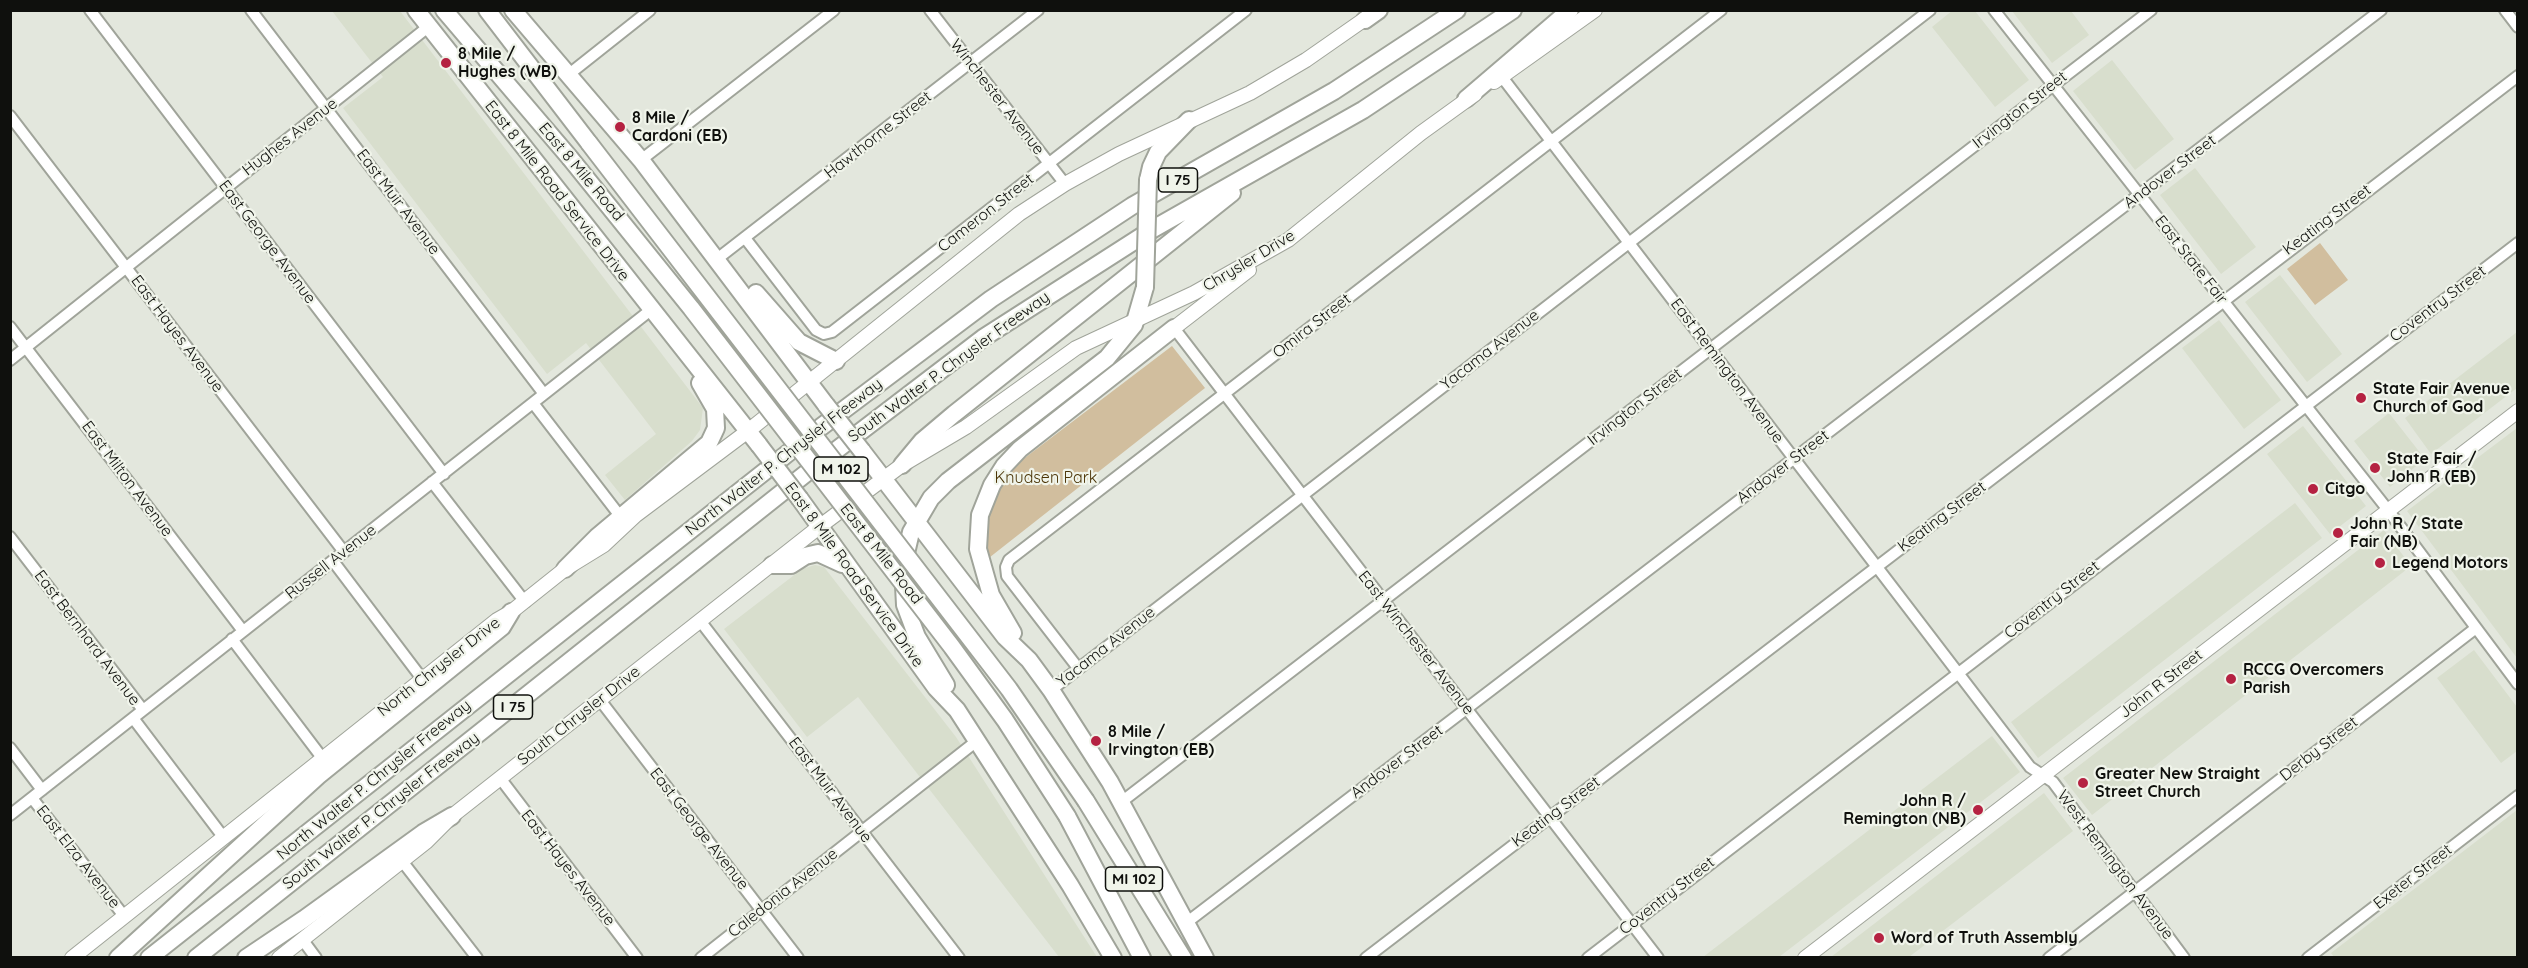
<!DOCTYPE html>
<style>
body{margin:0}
#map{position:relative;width:2528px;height:968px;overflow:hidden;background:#e3e7dd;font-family:Quicksand,sans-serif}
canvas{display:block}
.frame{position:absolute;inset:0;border:12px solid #0f100d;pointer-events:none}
</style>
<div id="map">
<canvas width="2528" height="968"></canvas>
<div class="frame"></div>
</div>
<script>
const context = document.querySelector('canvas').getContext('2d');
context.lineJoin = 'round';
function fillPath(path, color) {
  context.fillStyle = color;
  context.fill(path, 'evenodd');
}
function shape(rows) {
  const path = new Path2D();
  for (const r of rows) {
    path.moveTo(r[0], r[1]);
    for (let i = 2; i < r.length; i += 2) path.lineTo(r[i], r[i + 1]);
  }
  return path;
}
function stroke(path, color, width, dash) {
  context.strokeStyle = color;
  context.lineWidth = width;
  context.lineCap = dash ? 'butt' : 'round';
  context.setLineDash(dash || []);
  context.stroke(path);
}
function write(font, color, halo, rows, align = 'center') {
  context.font = font + ' Quicksand,sans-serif';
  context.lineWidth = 4.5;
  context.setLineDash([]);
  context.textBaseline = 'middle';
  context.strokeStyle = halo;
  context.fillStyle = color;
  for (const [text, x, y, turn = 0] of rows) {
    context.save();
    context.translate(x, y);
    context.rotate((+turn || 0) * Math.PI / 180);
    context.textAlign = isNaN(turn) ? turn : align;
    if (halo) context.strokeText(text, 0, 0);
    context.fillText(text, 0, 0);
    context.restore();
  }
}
const built = shape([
 [1953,10,1975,11,2029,80,1995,107,1932,27],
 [332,11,400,11,703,408,700,430,692,441,625,500,605,475,656,434,586,343,547,374,343,108,383,77],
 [2012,11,2071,11,2089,35,2052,63],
 [2112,60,2174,139,2135,170,2073,91],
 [2195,168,2256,247,2221,274,2160,195],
 [2280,275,2342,354,2307,382,2245,302],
 [2219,320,2281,400,2244,429,2182,348],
 [2517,332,2517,388,2431,454,2405,418],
 [2389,413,2425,459,2390,487,2354,441],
 [2303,426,2366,506,2330,534,2267,454],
 [2517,428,2517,658,2407,511],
 [2295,503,2322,538,2038,758,2011,722],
 [2384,530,2411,566,2092,815,2063,778],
 [815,565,824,567,956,737,1097,957,1059,957,858,697,807,737,724,629,802,569],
 [2474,650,2517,707,2517,751,2501,763,2437,678],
 [1992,736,2020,772,1779,957,1703,957],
 [2044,793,2073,831,1909,957,1831,957],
 [2517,810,2517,957,2334,957,2331,953]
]);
const green = shape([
 [2320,243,2348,280,2315,305,2287,269],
 [1172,346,1205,388,985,561,990,510,1001,484,1010,473,1022,460]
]);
const minor = shape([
 [90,10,444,474],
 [251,10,544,394],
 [930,10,1065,184],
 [1994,10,2388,510,2518,684],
 [2505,10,2518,27],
 [568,75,650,10],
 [1502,77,2030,767,2053,782,2184,958],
 [10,116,344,552],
 [641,160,834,10],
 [745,238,816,330,824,334,832,332,1246,10],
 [717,259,1038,10],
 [10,327,243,631],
 [1174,328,1658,958],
 [10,360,428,27],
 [533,403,620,516,625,518],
 [432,482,525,602],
 [10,537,143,710],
 [333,561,423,680],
 [701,622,959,958],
 [232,639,323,759],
 [1078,668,1007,576,1006,567,1009,560,1721,10],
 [1051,690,1930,10],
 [600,700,798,958],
 [133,718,224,838],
 [10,748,42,790],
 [500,778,637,958],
 [32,798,124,916],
 [1120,803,2151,10],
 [10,815,652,309],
 [402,861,477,958],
 [1186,923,2381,10],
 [302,939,316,958],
 [701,958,978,740],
 [1366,958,2518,76],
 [1588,958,2518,243],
 [2049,958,2476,628],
 [2308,958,2518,796]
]);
const major = shape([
 [1494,82,1595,10],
 [1174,328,1249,270],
 [72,958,497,620,511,612,565,569,604,545,636,515,748,431,1019,214,1065,184,1119,154,1250,93,1306,60,1372,14],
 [279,958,426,842,452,816,819,527,902,465,966,427,1076,348,1194,293,1288,240,1421,133,1475,94],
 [1805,958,2518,411]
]);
const highway = shape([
 [416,10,759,445],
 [444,10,570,158],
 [487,10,589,143],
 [513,10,641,160,826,405],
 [1365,20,1379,10],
 [1466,99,1570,10],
 [1148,180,1151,167,1158,152,1189,120],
 [756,293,799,342,836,361],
 [862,451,1005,637,1029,660,1051,690,1110,782,1205,958],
 [902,465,922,441,954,414,1232,193],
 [800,499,936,688,957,710,1070,885,1113,958],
 [772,565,791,565,805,556,818,553,842,564],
 [565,569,597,537,709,443,716,428,715,409,700,383],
 [1013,633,991,595,978,549,980,515,992,485,1004,466,1020,449,1174,328],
 [946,685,917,637,905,605,903,566,911,532,931,498,948,481,1107,358,1134,325,1145,287],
 [1086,801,1183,958],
 [1067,816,1142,958],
 [118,958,318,776,502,627,511,612],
 [149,958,821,427,991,299,1132,206,1334,91,1457,10],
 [196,958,809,471,983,338,1153,229,1363,110,1513,10],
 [246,958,304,919,423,833,452,816]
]);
const highwayBridge = shape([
 [589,143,1009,689,1086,801],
 [570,158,691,308,952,647,1005,720,1067,816],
 [1145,287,1148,180],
 [826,405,862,451],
 [759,445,800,499]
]);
const markers = [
 [446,63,6,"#b52242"],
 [620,127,6,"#b52242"],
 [2361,398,6,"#b52242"],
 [2375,468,6,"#b52242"],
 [2313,489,6,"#b52242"],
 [2338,533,6,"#b52242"],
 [2380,563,6,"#b52242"],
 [2231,679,6,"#b52242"],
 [1096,741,6,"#b52242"],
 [2083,783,6,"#b52242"],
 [1978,810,6,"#b52242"],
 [1879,938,6,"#b52242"]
];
const shields = [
 [1178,180,39],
 [841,469,54],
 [513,707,39],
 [1134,879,57]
];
const shieldNames = [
 ["I 75",1178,180],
 ["M 102",841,469],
 ["I 75",513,707],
 ["MI 102",1134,879]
];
const poiNames = [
 ["8 Mile /",458,54],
 ["Hughes (WB)",458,72],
 ["8 Mile /",632,118],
 ["Cardoni (EB)",632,136],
 ["State Fair Avenue",2373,389],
 ["Church of God",2373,407],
 ["State Fair /",2387,459],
 ["John R (EB)",2387,477],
 ["Citgo",2325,489],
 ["John R / State",2350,524],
 ["Fair (NB)",2350,542],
 ["Legend Motors",2392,563],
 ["RCCG Overcomers",2243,670],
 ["Parish",2243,688],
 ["8 Mile /",1108,732],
 ["Irvington (EB)",1108,750],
 ["Greater New Straight",2095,774],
 ["Street Church",2095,792],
 ["John R /",1966,801,"right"],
 ["Remington (NB)",1966,819,"right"],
 ["Word of Truth Assembly",1891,938]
];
const streetNames = [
 ["Winchester Avenue",997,97,52],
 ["Irvington Street",2020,110,-38],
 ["Hawthorne Street",878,135,-38],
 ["Hughes Avenue",290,137,-38],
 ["East 8 Mile Road",581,172,50],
 ["Andover Street",2170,172,-37],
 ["East 8 Mile Road Service Drive",557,191,52],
 ["East Muir Avenue",398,202,53],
 ["Cameron Street",986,213,-38],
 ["Keating Street",2327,220,-37],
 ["East George Avenue",267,242,53],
 ["East State Fair",2191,260,52],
 ["Chrysler Drive",1249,261,-31],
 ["Coventry Street",2438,304,-37],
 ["Omira Street",1312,326,-38],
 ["East Hayes Avenue",177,334,53],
 ["Yacama Avenue",1490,350,-38],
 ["South Walter P. Chrysler Freeway",949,367,-36],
 ["East Remington Avenue",1727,371,53],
 ["Irvington Street",1635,407,-38],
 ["North Walter P. Chrysler Freeway",784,457,-38],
 ["Andover Street",1783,467,-37],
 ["East Milton Avenue",127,479,53],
 ["Keating Street",1942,517,-37],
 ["East 8 Mile Road",881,554,52],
 ["Russell Avenue",331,562,-38],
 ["East 8 Mile Road Service Drive",854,575,54],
 ["Coventry Street",2052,600,-38],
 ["East Bernhard Avenue",87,638,53],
 ["East Winchester Avenue",1416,643,52],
 ["Yacama Avenue",1106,647,-38],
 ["North Chrysler Drive",439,667,-38],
 ["John R Street",2161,684,-38],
 ["South Chrysler Drive",579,716,-38],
 ["Derby Street",2319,749,-38],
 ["Andover Street",1397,762,-37],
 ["North Walter P. Chrysler Freeway",374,780,-39],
 ["East Muir Avenue",830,790,53],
 ["South Walter P. Chrysler Freeway",381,811,-38],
 ["Keating Street",1556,812,-37],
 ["East George Avenue",699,829,52],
 ["East Elza Avenue",78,857,52],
 ["West Remington Avenue",2115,865,53],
 ["East Hayes Avenue",568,868,52],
 ["Exeter Street",2413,877,-38],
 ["Caledonia Avenue",783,893,-38],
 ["Coventry Street",1667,896,-38]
];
const parkNames = [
 ["Knudsen Park",1046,478]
];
fillPath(built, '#d8decd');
fillPath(green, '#d1be9e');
stroke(minor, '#a0a49a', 14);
stroke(major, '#a0a49a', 16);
stroke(highway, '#a0a49a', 20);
stroke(minor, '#fff', 10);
stroke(major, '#fff', 14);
stroke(highway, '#fff', 16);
stroke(highwayBridge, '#a0a49a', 20, []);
stroke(highwayBridge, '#fff', 16);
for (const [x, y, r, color] of markers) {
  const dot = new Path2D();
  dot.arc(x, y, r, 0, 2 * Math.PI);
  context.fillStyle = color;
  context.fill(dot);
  stroke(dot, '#f0f4ea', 2);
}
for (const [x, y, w] of shields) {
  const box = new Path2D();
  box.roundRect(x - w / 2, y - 12, w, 24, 4.5);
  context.fillStyle = '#f0f4ea';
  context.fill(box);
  stroke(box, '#0f100d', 1.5);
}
write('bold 15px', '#0f100d', null, shieldNames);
write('bold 16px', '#0f100d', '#f0f4ea', poiNames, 'left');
write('16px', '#0f100d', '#f0f4ea', streetNames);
write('16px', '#4b3406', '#f0f4ea', parkNames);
</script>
